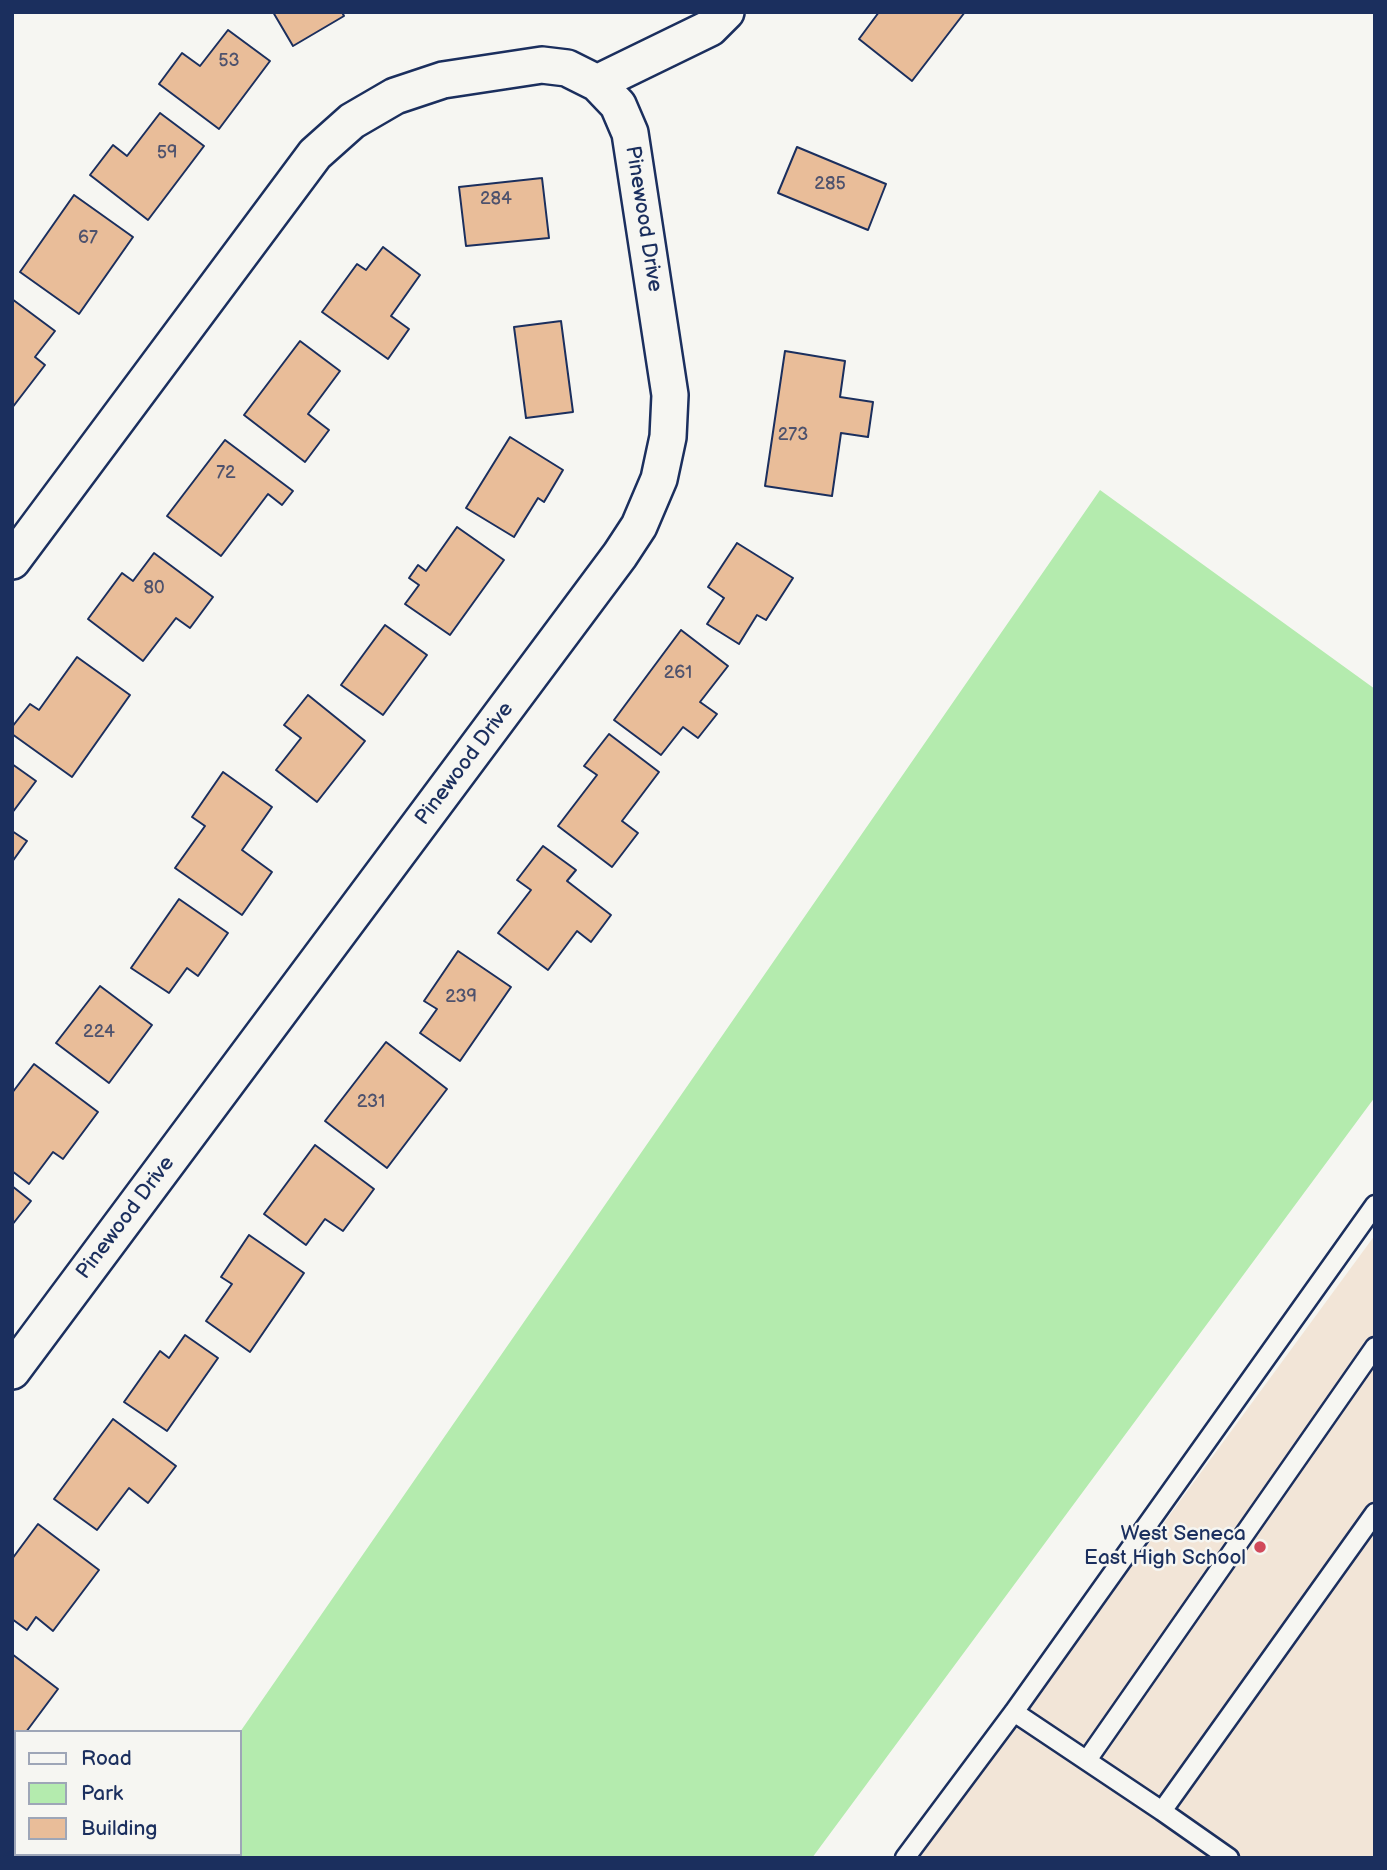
<!DOCTYPE html>
<style>
body{margin:0}
#map{position:relative;width:1387px;height:1870px;overflow:hidden;background:#f6f6f2;font-family:"Balsamiq Sans",sans-serif}
canvas{display:block}
.frame{position:absolute;inset:0;border:14px solid #1b2f5e;pointer-events:none}
.legend{position:absolute;left:14px;top:1730px;width:228px;height:126px;box-sizing:border-box;background:#f6f6f2;border:2px solid #9ea6b7;margin:0;padding:9px 12px;list-style:none;font-size:21px;color:#1b2f5e}
.legend li{display:flex;align-items:center;gap:14px;height:35px}
.legend b{width:35px;border:2px solid #9ea6b7}
</style>
<div id="map">
<canvas width="1387" height="1870"></canvas>
<div class="frame"></div>
<ul class="legend">
<li><b style="height:9px;background:#f6f6f2"></b>Road</li>
<li><b style="height:19px;background:#b4ebae"></b>Park</li>
<li><b style="height:19px;background:#e9bd99"></b>Building</li>
</ul>
</div>
<script>
const context = document.querySelector('canvas').getContext('2d');
context.lineJoin = 'round';
function fillPath(path, color) {
  context.fillStyle = color;
  context.fill(path, 'evenodd');
}
function shape(rows) {
  const path = new Path2D();
  for (const r of rows) {
    path.moveTo(r[0], r[1]);
    for (let i = 2; i < r.length; i += 2) path.lineTo(r[i], r[i + 1]);
  }
  return path;
}
function stroke(path, color, width, dash) {
  context.strokeStyle = color;
  context.lineWidth = width;
  context.lineCap = dash ? 'butt' : 'round';
  context.setLineDash(dash || []);
  context.stroke(path);
}
function write(font, color, halo, rows, align = 'center') {
  context.font = font + ' "Balsamiq Sans",sans-serif';
  context.lineWidth = 5;
  context.setLineDash([]);
  context.textBaseline = 'middle';
  context.strokeStyle = halo;
  context.fillStyle = color;
  for (const [text, x, y, turn = 0] of rows) {
    context.save();
    context.translate(x, y);
    context.rotate((+turn || 0) * Math.PI / 180);
    context.textAlign = isNaN(turn) ? turn : align;
    if (halo) context.strokeText(text, 0, 0);
    context.fillText(text, 0, 0);
    context.restore();
  }
}
const built = shape([
 [1375,1235,1375,1858,918,1858]
]);
const green = shape([
 [1100,490,1375,689,1375,1097,812,1858,152,1858,155,1854,240,1854,240,1732]
]);
const building = shape([
 [273,12,342,12,344,16,293,46,273,12],
 [879,12,965,12,912,81,859,39,879,12],
 [228,30,270,61,219,129,159,84,182,53,200,66,228,30],
 [160,113,204,146,148,220,90,175,113,145,127,156,160,113],
 [797,147,886,184,868,230,778,193,797,147],
 [542,178,549,238,466,246,459,187,542,178],
 [74,195,133,237,79,314,20,272,74,195],
 [383,247,420,275,391,316,409,329,388,359,322,312,357,264,366,270,383,247],
 [12,299,55,331,35,357,45,365,12,408,12,299],
 [561,321,573,412,526,418,514,327,561,321],
 [300,341,340,371,308,414,329,430,305,462,244,415,300,341],
 [785,351,845,361,840,397,873,402,868,437,841,433,832,496,765,486,785,351],
 [510,437,563,470,544,502,538,498,514,537,466,508,510,437],
 [225,440,293,491,282,505,268,494,221,556,167,516,225,440],
 [457,527,504,560,450,635,405,604,419,585,409,578,418,565,426,571,457,527],
 [737,543,793,578,766,620,757,615,739,644,707,624,724,598,708,587,737,543],
 [154,553,213,597,190,628,176,618,143,661,88,619,122,573,133,581,154,553],
 [385,625,427,655,383,715,341,685,385,625],
 [681,630,728,666,700,702,717,714,698,738,683,727,661,755,614,720,681,630],
 [77,657,130,695,72,777,12,734,12,727,30,704,39,710,77,657],
 [308,695,365,741,317,802,276,770,301,738,284,725,308,695],
 [609,734,659,772,622,821,638,833,612,867,558,826,597,775,584,766,609,734],
 [12,764,36,781,12,813,12,764],
 [223,772,272,807,242,850,272,872,242,915,175,868,205,826,192,817,223,772],
 [12,831,27,841,12,862,12,831],
 [543,846,576,870,567,881,611,915,591,942,577,931,548,970,498,933,531,890,517,880,543,846],
 [179,899,228,933,198,976,187,968,169,993,131,968,179,899],
 [458,951,511,987,460,1061,420,1033,437,1009,424,1001,458,951],
 [100,986,152,1025,109,1083,56,1043,100,986],
 [386,1042,447,1089,387,1168,325,1121,386,1042],
 [34,1064,98,1112,63,1159,53,1152,29,1184,12,1171,12,1093,34,1064],
 [315,1145,374,1189,343,1231,325,1219,306,1245,264,1214,315,1145],
 [12,1186,31,1201,12,1225,12,1186],
 [249,1235,304,1273,250,1352,206,1321,232,1284,221,1277,249,1235],
 [185,1335,218,1358,167,1431,124,1402,160,1351,169,1358,185,1335],
 [113,1419,176,1466,148,1503,129,1488,97,1530,54,1499,113,1419],
 [38,1524,99,1570,53,1631,36,1617,27,1630,12,1619,12,1559,38,1524],
 [12,1654,58,1689,26,1732,16,1732,16,1744,12,1749,12,1654]
]);
const lane = shape([
 [1014,1712,1162,1811,1375,1513],
 [1087,1760,1375,1347],
 [1162,1811,1229,1858],
 [905,1858,1014,1712,1375,1205]
]);
const street = shape([
 [597,83,710,28,726,12],
 [12,561,315,154,352,121,395,96,443,80,542,65,567,68,597,83,618,105,630,133,670,395,668,437,659,479,639,526,620,555,12,1371]
]);
const markers = [
 [1260,1547,7,"#d1495b"]
];
const numberNames = [
 ["53",229,61],
 ["59",167,153],
 ["285",830,184],
 ["284",496,199],
 ["67",88,238],
 ["273",793,435],
 ["72",226,473],
 ["80",154,588],
 ["261",678,673],
 ["239",461,997],
 ["224",99,1032],
 ["231",371,1102]
];
const streetNames = [
 ["Pinewood Drive",643,219,81],
 ["Pinewood Drive",465,764,-53],
 ["Pinewood Drive",126,1218,-53]
];
const poiNames = [
 ["West Seneca",1246,1535],
 ["East High School",1246,1559]
];
fillPath(built, '#f2e5d7');
fillPath(green, '#b4ebae');
fillPath(building, '#e9bd99');
stroke(building, '#1b2f5e', 2);
stroke(lane, '#1b2f5e', 23);
stroke(street, '#1b2f5e', 40);
stroke(lane, '#f6f6f2', 18);
stroke(street, '#f6f6f2', 35);
for (const [x, y, r, color] of markers) {
  const dot = new Path2D();
  dot.arc(x, y, r, 0, 2 * Math.PI);
  context.fillStyle = color;
  context.fill(dot);
  stroke(dot, '#f6f6f2', 2.5);
}
write('18px', '#4e526d', null, numberNames);
write('21px', '#1b2f5e', '#f6f6f2', streetNames);
write('21px', '#1b2f5e', '#f6f6f2', poiNames, 'right');
</script>
